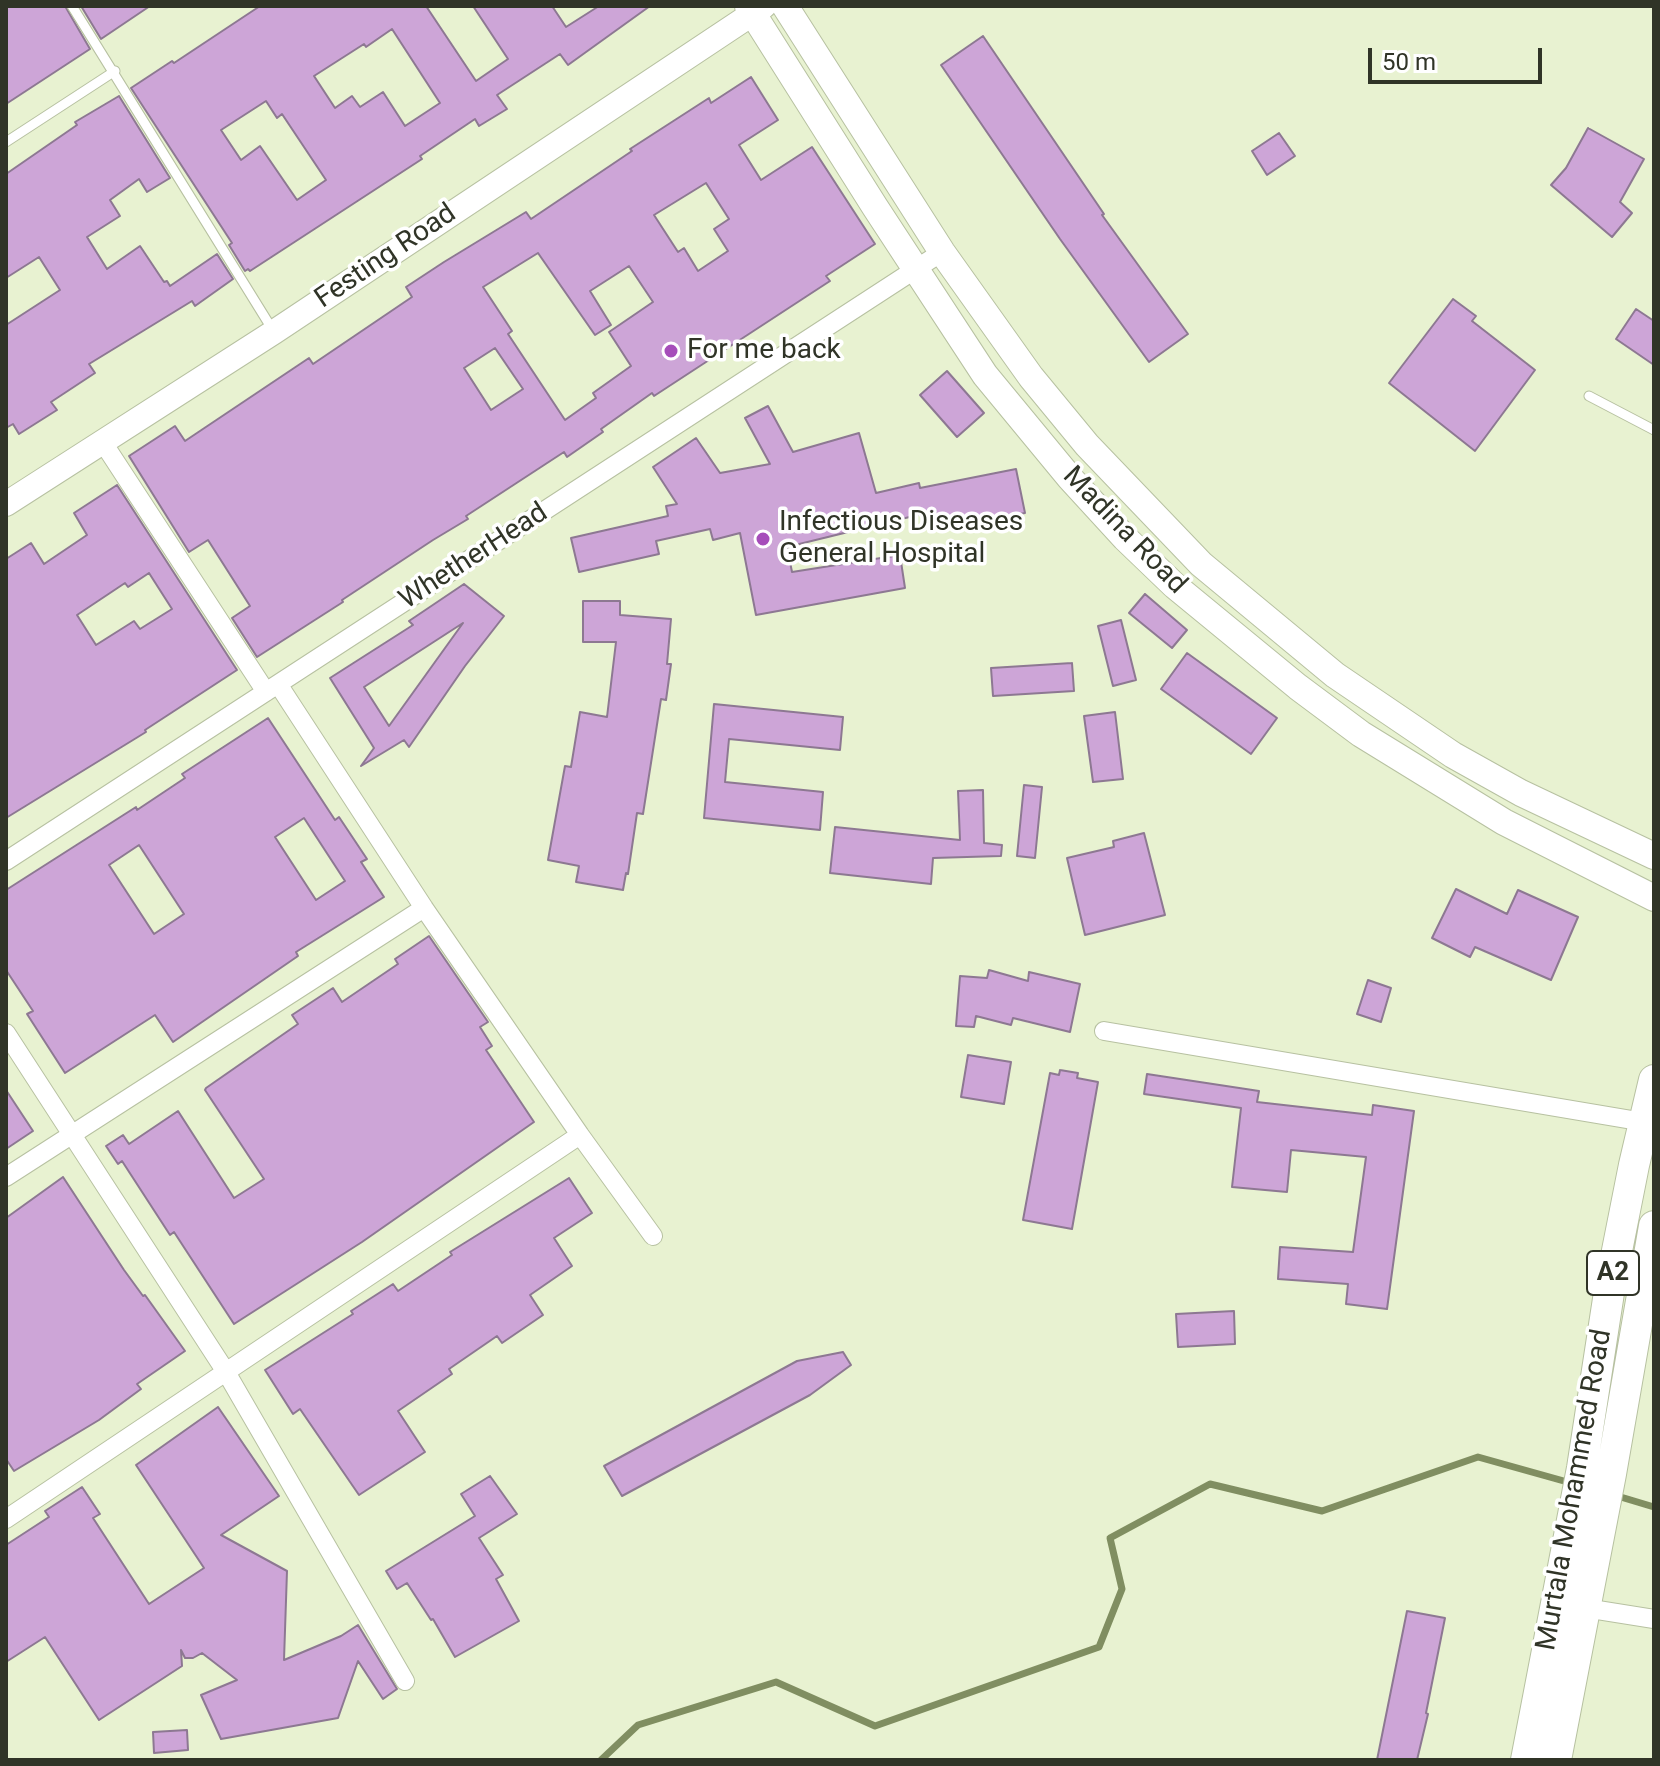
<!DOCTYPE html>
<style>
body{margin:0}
#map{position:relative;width:1660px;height:1766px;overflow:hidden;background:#e8f2d1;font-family:Roboto,sans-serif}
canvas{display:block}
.frame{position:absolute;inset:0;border:8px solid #303427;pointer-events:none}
.scale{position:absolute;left:1368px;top:48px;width:174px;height:36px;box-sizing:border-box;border:4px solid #303427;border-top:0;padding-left:10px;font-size:24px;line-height:28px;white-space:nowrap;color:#303427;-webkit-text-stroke:6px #fff;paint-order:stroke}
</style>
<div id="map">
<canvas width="1660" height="1766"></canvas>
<div class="frame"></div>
<div class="scale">50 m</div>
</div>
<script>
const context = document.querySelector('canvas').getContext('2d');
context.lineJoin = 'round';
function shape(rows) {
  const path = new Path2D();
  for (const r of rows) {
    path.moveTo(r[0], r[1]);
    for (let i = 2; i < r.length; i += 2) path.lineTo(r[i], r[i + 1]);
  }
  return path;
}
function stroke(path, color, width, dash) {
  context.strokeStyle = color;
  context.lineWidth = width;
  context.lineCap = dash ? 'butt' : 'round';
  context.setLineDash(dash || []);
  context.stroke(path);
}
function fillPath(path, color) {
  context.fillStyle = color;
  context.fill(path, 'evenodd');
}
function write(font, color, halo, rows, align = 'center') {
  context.font = font + ' Roboto,sans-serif';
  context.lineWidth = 7;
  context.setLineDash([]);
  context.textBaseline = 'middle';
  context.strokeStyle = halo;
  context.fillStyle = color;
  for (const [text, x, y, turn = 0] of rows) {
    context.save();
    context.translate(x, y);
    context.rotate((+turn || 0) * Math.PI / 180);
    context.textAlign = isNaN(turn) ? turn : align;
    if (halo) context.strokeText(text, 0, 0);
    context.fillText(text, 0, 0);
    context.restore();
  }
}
const stream = shape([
 [1614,1495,1654,1507],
 [601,1760,638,1725,776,1682,875,1726,1099,1647,1122,1589,1110,1538,1210,1484,1322,1511,1478,1457,1571,1483]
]);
const building = shape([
 [6,6,65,6,90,49,6,104,6,6],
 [81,6,150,6,101,39,81,6],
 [260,6,426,6,476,81,508,59,473,6,552,6,566,27,599,6,650,6,568,65,560,54,497,95,507,109,479,126,475,119,420,156,422,159,250,271,248,269,245,271,229,245,232,243,131,88,172,61,174,63,260,6],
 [392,29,440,103,405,126,383,92,360,107,352,96,335,108,314,76,364,44,366,47,392,29],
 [266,101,277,118,282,114,326,180,297,200,260,146,241,160,221,130,266,101],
 [983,36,1104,214,1102,215,1188,334,1149,362,1060,239,941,65,983,36],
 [751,77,778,120,739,145,761,180,812,147,875,244,826,276,830,281,654,396,652,393,601,429,603,432,567,457,564,452,466,516,468,519,433,540,342,600,343,602,257,657,232,618,250,606,208,540,189,552,129,456,175,426,185,441,309,358,313,364,412,297,406,287,444,262,526,212,531,219,632,151,630,149,709,98,711,103,751,77],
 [706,183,729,219,714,229,728,251,698,271,684,248,678,252,654,215,706,183],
 [538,253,595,335,611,325,590,291,629,266,653,302,609,332,631,366,593,393,596,398,565,420,508,334,512,331,483,287,538,253],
 [495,348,523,389,491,410,464,368,495,348],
 [119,96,170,178,147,192,139,179,110,200,120,216,87,237,107,269,140,246,164,282,167,281,170,286,217,254,233,279,195,306,192,301,89,364,95,373,51,402,57,410,19,434,13,424,6,428,6,325,60,290,39,257,6,278,6,174,77,125,75,122,119,96],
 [1588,128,1644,159,1620,202,1632,213,1612,237,1551,185,1566,168,1588,128],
 [1279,133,1295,156,1267,175,1252,151,1279,133],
 [1453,299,1476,316,1472,321,1535,370,1475,451,1389,383,1453,299],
 [1636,309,1654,321,1654,365,1616,339,1636,309],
 [947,371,984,413,957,437,920,395,947,371],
 [768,406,793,452,859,433,876,493,919,483,920,488,1016,469,1025,513,938,530,934,511,787,547,792,572,900,555,905,588,756,615,740,533,713,540,710,529,656,541,659,554,579,572,571,538,668,516,666,506,677,504,653,467,696,438,720,473,770,464,745,418,768,406],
 [117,485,237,670,145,730,146,732,6,818,6,559,31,543,44,564,87,535,74,513,117,485],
 [149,573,172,609,140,629,134,621,96,645,77,615,125,583,128,587,149,573],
 [464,584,504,616,465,666,409,747,404,740,361,766,374,748,330,678,413,625,409,621,464,584],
 [463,623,389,726,364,687,463,623],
 [1145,594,1187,630,1172,648,1129,613,1145,594],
 [583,601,620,601,620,615,671,619,667,664,671,664,666,700,661,699,643,814,637,813,628,874,626,873,623,890,576,882,579,866,548,860,565,766,571,767,580,712,607,717,616,642,583,642,583,601],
 [1121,620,1136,680,1113,686,1098,626,1121,620],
 [1187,653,1277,718,1251,754,1161,689,1187,653],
 [1072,663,1074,691,993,696,991,668,1072,663],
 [714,704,843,717,840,750,729,739,725,782,823,792,820,830,704,818,714,704],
 [1115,712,1123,779,1093,782,1084,716,1115,712],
 [268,718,335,820,339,817,367,859,361,862,384,897,296,952,298,956,173,1042,155,1015,65,1073,27,1014,33,1011,6,970,6,890,136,807,137,810,185,778,182,774,268,718],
 [304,818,345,881,316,900,275,837,304,818],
 [139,845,184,914,154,934,109,865,139,845],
 [1024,785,1042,787,1035,858,1017,856,1024,785],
 [983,790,984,843,1002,845,1001,856,933,858,931,884,830,873,835,827,960,840,958,791,983,790],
 [1144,833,1165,915,1085,935,1067,858,1114,847,1113,841,1144,833],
 [1456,889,1507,914,1518,890,1578,917,1551,980,1475,947,1470,957,1432,938,1456,889],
 [429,936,488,1022,480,1027,492,1046,486,1050,534,1122,362,1242,234,1324,174,1232,170,1235,122,1161,118,1164,106,1146,123,1135,129,1144,178,1111,234,1198,264,1179,205,1090,206,1088,298,1024,292,1015,333,988,342,1002,398,964,395,959,429,936],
 [989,970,1028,981,1029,972,1080,984,1070,1032,1013,1018,1011,1025,976,1016,974,1027,956,1026,960,976,987,978,989,970],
 [1368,980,1391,988,1381,1022,1357,1014,1368,980],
 [968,1055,1011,1062,1004,1104,961,1097,968,1055],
 [1060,1070,1078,1073,1077,1078,1098,1082,1072,1229,1023,1220,1050,1073,1059,1075,1060,1070],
 [1147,1074,1259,1091,1257,1102,1372,1115,1373,1105,1414,1111,1387,1309,1346,1304,1348,1284,1278,1279,1280,1247,1353,1252,1366,1157,1291,1150,1287,1192,1232,1187,1241,1108,1144,1094,1147,1074],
 [6,1090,33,1131,6,1149,6,1090],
 [63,1177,124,1270,143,1296,145,1295,185,1351,137,1384,141,1389,99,1420,14,1471,6,1459,6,1218,63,1177],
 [569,1178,592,1213,554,1238,572,1266,530,1295,543,1315,502,1343,497,1336,449,1369,452,1374,398,1411,425,1452,359,1495,300,1409,293,1414,265,1370,353,1314,351,1311,393,1284,398,1291,452,1255,450,1252,569,1178],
 [1234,1311,1235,1344,1178,1347,1176,1314,1234,1311],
 [843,1352,851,1365,810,1395,622,1496,604,1466,797,1361,843,1352],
 [218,1407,279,1496,221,1535,287,1571,284,1660,341,1636,358,1625,397,1689,383,1699,358,1661,338,1718,221,1739,201,1695,237,1680,202,1653,193,1658,185,1658,181,1650,182,1666,99,1720,45,1637,6,1662,6,1545,49,1517,45,1511,82,1487,100,1514,93,1518,149,1604,204,1568,136,1465,218,1407],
 [490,1476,517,1514,479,1538,503,1575,496,1579,519,1621,455,1657,433,1619,431,1620,407,1583,397,1589,386,1571,475,1516,461,1494,490,1476],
 [1407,1611,1445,1618,1426,1713,1428,1714,1417,1760,1377,1760,1407,1611],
 [187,1730,188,1750,154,1753,153,1732,187,1730]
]);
const service = shape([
 [72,6,274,332],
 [6,142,115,71],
 [1589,396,1654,430]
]);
const minor = shape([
 [102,441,266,692],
 [278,684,424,908,580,1135,653,1236],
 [6,861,942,252],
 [1104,1031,1644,1122],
 [6,1033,226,1372,405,1681],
 [6,1177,424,908],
 [6,1519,580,1135],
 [1585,1608,1654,1619]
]);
const tertiary = shape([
 [6,504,274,332,764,6]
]);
const secondary = shape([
 [748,6,875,207,985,375,1070,478,1125,538,1175,586,1298,687,1361,734,1504,822,1654,898],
 [785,6,942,252,1031,377,1087,445,1201,564,1335,675,1453,755,1521,793,1654,856]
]);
const trunk = shape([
 [1526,1760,1582,1468,1610,1286,1634,1165,1654,1080],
 [1556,1760,1611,1474,1654,1226]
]);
const markers = [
 [671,351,8,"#a64dba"],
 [763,539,8,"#a64dba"]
];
const shields = [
 [1613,1273,52]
];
const shieldNames = [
 ["A2",1613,1273]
];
const streetNames = [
 ["Festing Road",386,257,-34],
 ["Madina Road",1124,531,46],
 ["WhetherHead",474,557,-33],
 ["Murtala Mohammed Road",1575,1490,-80]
];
const poiNames = [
 ["For me back",687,351],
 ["Infectious Diseases",779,523],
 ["General Hospital",779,555]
];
stroke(stream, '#808e61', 7);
fillPath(building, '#cda5d7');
stroke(building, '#8d7892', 2);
stroke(service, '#b7c1a1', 11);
stroke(minor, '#b7c1a1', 20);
stroke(tertiary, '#b7c1a1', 26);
stroke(secondary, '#b7c1a1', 28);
stroke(trunk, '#b7c1a1', 32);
stroke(service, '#fff', 9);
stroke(minor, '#fff', 18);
stroke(tertiary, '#fff', 24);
stroke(secondary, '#fff', 26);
stroke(trunk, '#fff', 30);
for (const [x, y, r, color] of markers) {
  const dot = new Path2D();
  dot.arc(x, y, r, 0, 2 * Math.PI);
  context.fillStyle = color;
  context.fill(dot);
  stroke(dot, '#fff', 3);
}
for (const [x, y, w] of shields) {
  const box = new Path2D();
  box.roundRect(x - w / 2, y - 22, w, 44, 6);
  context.fillStyle = '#fff';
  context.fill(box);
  stroke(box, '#303427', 2);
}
write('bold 26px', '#303427', null, shieldNames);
write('28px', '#303427', '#fff', streetNames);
write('28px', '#303427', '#fff', poiNames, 'left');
</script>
